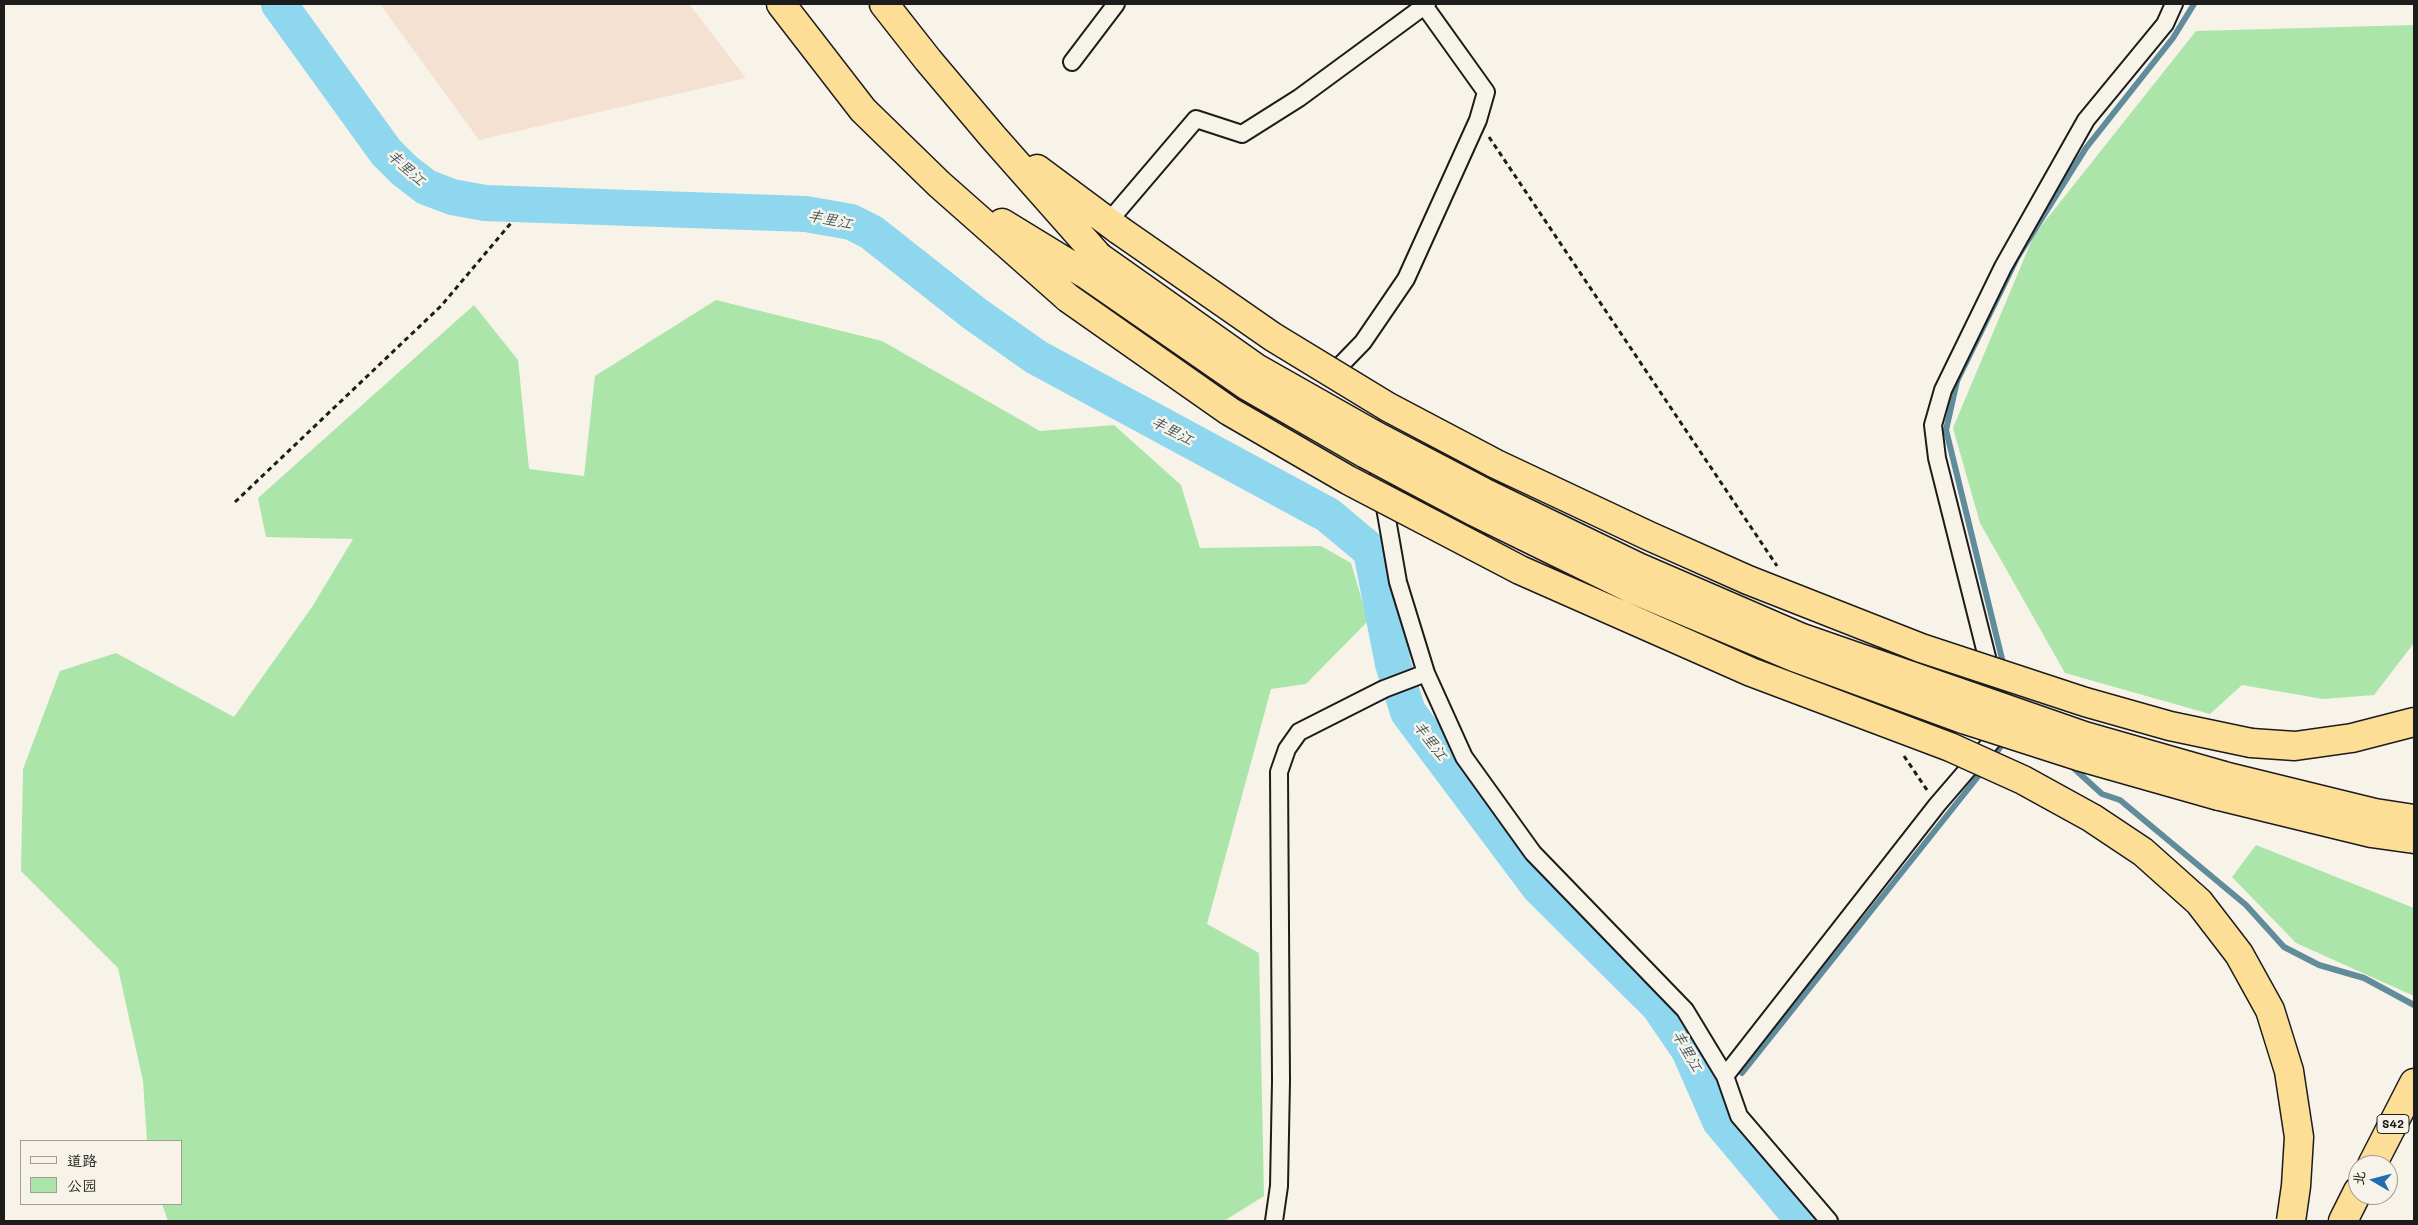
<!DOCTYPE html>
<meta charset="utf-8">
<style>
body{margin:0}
#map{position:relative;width:2418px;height:1225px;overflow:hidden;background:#f7f3e8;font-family:Mali,"LXGW WenKai TC",sans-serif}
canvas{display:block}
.frame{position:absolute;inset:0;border:5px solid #1c1c1c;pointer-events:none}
.legend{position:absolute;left:20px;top:1140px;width:162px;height:65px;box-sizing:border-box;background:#f7f3e8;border:1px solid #9f9d96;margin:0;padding:6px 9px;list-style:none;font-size:15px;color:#1c1c1c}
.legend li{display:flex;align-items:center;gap:10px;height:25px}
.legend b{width:25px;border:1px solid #9f9d96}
.north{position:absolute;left:2348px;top:1155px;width:50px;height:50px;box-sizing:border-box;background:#f7f3e8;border:1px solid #9f9d96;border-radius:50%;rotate:278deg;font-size:14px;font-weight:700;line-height:20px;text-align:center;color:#1c1c1c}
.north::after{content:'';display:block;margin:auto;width:18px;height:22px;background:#1f6fb2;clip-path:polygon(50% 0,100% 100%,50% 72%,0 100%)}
</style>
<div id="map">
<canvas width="2418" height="1225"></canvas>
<div class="frame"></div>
<ul class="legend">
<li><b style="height:6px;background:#f7f3e8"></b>道路</li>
<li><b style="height:14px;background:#abe5aa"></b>公园</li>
</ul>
<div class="north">北</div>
</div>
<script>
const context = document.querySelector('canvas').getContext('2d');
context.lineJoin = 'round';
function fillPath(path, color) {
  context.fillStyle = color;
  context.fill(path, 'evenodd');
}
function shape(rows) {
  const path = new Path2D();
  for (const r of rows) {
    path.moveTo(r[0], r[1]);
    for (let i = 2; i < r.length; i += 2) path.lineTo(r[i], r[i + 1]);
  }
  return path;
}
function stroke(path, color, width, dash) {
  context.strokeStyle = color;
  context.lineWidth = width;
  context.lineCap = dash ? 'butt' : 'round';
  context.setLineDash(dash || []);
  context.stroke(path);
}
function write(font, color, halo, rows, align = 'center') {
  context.font = font + ' Mali,"LXGW WenKai TC",sans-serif';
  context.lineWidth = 5;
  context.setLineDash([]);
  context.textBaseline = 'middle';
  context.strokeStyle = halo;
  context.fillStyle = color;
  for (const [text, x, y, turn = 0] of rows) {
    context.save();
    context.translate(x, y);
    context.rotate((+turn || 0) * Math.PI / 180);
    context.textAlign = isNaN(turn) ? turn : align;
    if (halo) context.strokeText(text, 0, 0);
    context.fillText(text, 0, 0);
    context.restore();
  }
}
const built = shape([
 [380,4,689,4,746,78,479,140]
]);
const green = shape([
 [2414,25,2414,643,2374,695,2323,699,2242,685,2210,714,2065,673,1980,523,1953,428,2034,235,2196,31],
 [716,300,882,341,1040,431,1114,425,1181,485,1200,548,1321,546,1351,563,1368,621,1306,684,1271,689,1207,924,1259,953,1264,1196,1224,1221,168,1221,162,1204,181,1204,181,1141,147,1141,143,1081,118,968,21,871,23,769,60,671,116,653,234,717,312,607,353,539,266,537,258,498,474,305,518,360,529,469,584,476,595,376],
 [2256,845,2414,908,2414,996,2296,943,2232,877]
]);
const stream = shape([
 [2004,667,1946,430,1957,381,2017,258,2086,148,2173,38,2194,4],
 [1992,759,2006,739],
 [2068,763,2102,794,2120,800,2246,905,2284,947,2319,965,2364,978,2414,1005],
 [1742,1073,1984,769],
 [1714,1107,1717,1104]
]);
const river = shape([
 [279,4,386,152,404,170,426,187,452,197,485,203,806,214,851,222,871,232,975,314,1036,357,1328,515,1371,551,1393,664,1408,712,1539,887,1659,1006,1689,1050,1720,1121,1804,1221]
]);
const path = shape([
 [1489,137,1777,566],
 [235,502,441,306,511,223],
 [1904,756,1927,790]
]);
const street = shape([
 [1072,62,1116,4],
 [1115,214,1196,119,1242,134,1299,98,1427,4],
 [1332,374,1363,342,1406,279,1478,120,1486,92,1423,4],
 [1376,456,1398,582,1426,673,1464,757,1533,853,1685,1010,1725,1076,1739,1116,1829,1221],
 [1725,1076,1937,805,1992,741,1998,717,1997,697,1937,458,1933,425,1943,390,2003,267,2086,120,2165,24,2174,4],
 [1274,1221,1279,1186,1281,1081,1279,772,1287,749,1299,732,1384,689,1426,673]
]);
const highway = shape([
 [781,4,863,110,939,184,1068,298],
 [884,4,928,60,993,137,1099,257],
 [1037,169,1119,230],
 [1002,223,1087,275],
 [2251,743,2295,746,2352,738,2414,722],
 [2224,776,2375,813,2414,819],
 [2219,796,2371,833,2414,839],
 [2372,1165,2414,1083],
 [2343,1221,2358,1191]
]);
const highwayBridge = shape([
 [1119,230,1273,337,1388,407,1496,464,1649,536,1748,580,1921,648,2085,702,2170,726,2251,743],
 [1099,257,1256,368,1376,436,1483,492,1638,567,1802,638,2084,736,2224,776],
 [1087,275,1246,385,1366,454,1473,511,1630,588,1794,657,1966,720,2078,756,2219,796],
 [1068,298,1229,411,1348,480,1520,570,1751,672,1950,747,2023,780,2092,818,2143,852,2199,902,2239,954,2270,1010,2289,1071,2299,1137,2296,1186,2291,1221]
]);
const shields = [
 [2393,1124,32]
];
const shieldNames = [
 ["S42",2393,1124]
];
const waterNames = [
 ["丰里江",406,168,42],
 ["丰里江",830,220,12],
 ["丰里江",1172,431,28],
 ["丰里江",1430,741,53],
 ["丰里江",1687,1051,61]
];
fillPath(built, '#f4e1d2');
fillPath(green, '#abe5aa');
stroke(stream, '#608c9b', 6);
stroke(river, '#8ed7ef', 36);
stroke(street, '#1c1c1c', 20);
stroke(highway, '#1c1c1c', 31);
stroke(path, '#1c1c1c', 3, [5, 4]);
stroke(street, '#f7f3e8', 16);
stroke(highway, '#fdde96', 28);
stroke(highwayBridge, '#1c1c1c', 31, []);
stroke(highwayBridge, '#fdde96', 28);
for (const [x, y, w] of shields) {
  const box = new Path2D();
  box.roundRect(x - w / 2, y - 9.5, w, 19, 4);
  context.fillStyle = '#f7f3e8';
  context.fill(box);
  stroke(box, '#1c1c1c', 1);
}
write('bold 12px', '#1c1c1c', null, shieldNames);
write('italic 15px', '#3e545b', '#f7f3e8', waterNames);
</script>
